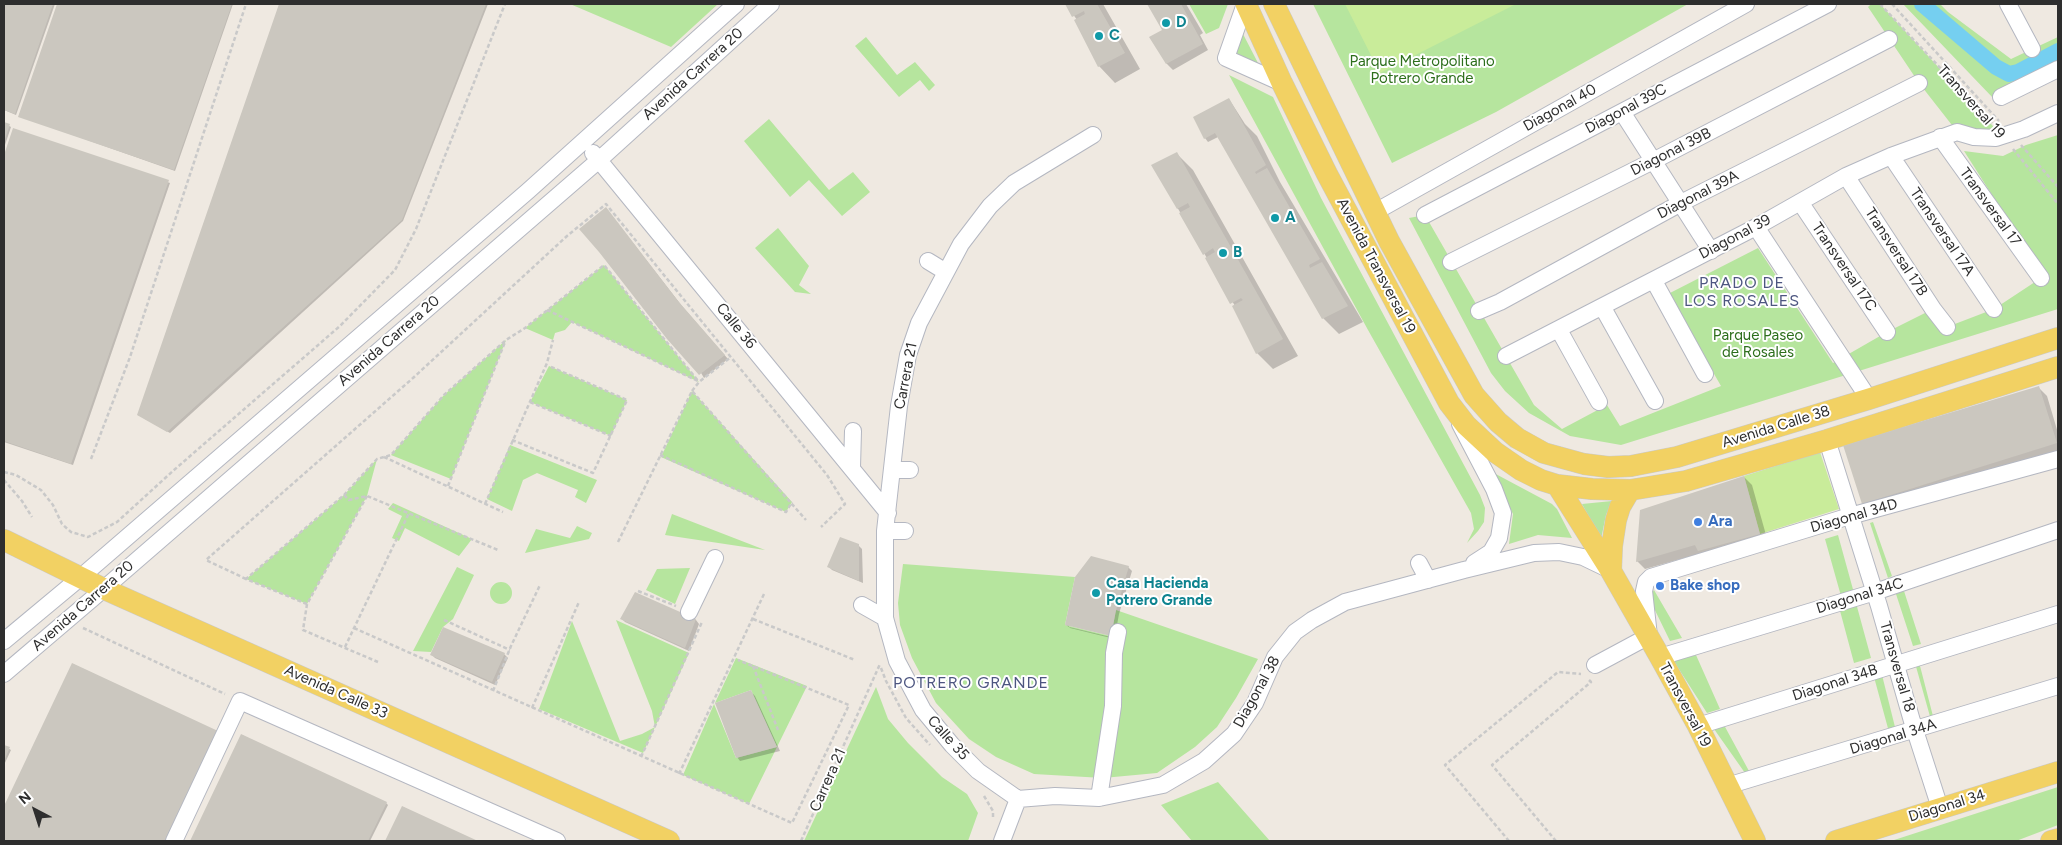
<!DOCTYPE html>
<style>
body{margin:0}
#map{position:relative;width:2062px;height:845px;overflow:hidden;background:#efe9e1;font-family:Figtree,sans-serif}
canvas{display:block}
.frame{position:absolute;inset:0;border:5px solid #2e2e2e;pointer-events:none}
.north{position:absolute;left:10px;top:785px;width:50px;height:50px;-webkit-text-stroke:4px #fff;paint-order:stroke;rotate:320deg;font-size:14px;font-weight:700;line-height:20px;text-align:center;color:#2e2e2e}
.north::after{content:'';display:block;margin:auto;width:18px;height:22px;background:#2e2e2e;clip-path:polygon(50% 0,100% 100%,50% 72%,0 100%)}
</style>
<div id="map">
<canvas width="2062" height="845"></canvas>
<div class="frame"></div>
<div class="north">N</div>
</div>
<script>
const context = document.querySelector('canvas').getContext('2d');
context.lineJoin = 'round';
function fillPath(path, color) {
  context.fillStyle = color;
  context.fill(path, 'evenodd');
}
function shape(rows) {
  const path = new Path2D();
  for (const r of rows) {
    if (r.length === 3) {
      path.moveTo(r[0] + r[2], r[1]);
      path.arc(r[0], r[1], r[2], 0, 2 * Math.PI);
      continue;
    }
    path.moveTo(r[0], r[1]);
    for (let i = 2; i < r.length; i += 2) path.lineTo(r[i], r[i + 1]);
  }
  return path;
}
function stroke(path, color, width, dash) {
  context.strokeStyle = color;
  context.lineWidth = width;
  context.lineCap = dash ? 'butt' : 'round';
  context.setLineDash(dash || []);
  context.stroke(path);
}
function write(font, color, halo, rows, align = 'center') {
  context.font = font + ' Figtree,sans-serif';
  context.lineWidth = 4;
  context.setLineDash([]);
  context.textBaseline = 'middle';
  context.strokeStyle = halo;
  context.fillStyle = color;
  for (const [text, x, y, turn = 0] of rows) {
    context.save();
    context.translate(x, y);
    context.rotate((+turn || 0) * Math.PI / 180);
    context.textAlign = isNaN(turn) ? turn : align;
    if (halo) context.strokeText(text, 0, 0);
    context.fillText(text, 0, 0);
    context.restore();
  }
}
const green = shape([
 [570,4,718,4,671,47],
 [1189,4,1228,4,1219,28,1206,34],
 [1313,4,1688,4,1496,112,1392,163],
 [1871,4,1880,4,2004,138,1955,129,1919,83,1868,7],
 [1903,4,1940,4,1948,12,2011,59,2058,37,2058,64,1993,98],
 [1243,34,1258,63,1235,55],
 [866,37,897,75,915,62,935,85,929,91,920,80,899,97,855,46],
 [1229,75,1273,97,1321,198,1480,495,1485,508,1484,522,1478,531,1467,543,1474,529,1471,513,1368,330],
 [769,119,829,190,853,172,870,192,842,216,809,180,790,197,744,141],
 [2058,135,2058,309,1621,445,1570,436,1529,413,1505,391,1491,373,1409,218,1425,215,1534,405,1562,429,1607,405,1620,426,1721,386,1668,294,1758,248,1833,363,1887,332,1933,309,1947,327,1994,309,2041,278,2038,267,1964,151,2003,156,2026,145],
 [778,228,809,266,799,285,811,294,795,292,755,248],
 [604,265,699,382,572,322,565,330,555,333,553,340,525,328],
 [506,340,451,479,391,455,444,395],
 [549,366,627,400,611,436,530,402],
 [692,391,792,502,786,512,661,457],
 [510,445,597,480,586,503,575,497,578,490,537,473,523,480,512,511,487,499],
 [377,459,367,496,307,604,246,579,344,495],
 [1492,472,1552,504,1557,509,1572,538,1538,535,1509,544,1513,514],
 [1612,501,1606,515,1601,539,1582,504],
 [393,503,472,539,459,556,405,528,399,541,392,538,402,516,388,509],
 [672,514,765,550,665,535],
 [1873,522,1892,576,1888,578,1870,523],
 [577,526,592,533,589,539,525,553,536,529,570,538],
 [1838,535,1854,593,1841,596,1825,539],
 [903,564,1075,577,1065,625,1111,636,1116,610,1258,659,1236,698,1217,727,1195,747,1157,773,1103,778,1034,774,996,757,969,739,936,703,912,658,900,625,898,603],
 [457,567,474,575,453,619,443,627,431,652,413,651],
 [690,568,675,604,646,590,657,569],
 [501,593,11],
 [1654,590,1682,638,1670,641,1649,598],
 [1904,591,1921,644,1913,646,1896,594],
 [1856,603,1871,658,1854,663,1839,607],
 [616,620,689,653,655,727,643,753,539,709,572,621,620,741,642,734,655,727,652,711],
 [1696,655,1720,709,1707,713,1673,660],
 [736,658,807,686,749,804,683,775,714,704,736,758,777,747,751,690,715,703],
 [1919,662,1934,720,1931,720,1915,663],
 [1882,675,1896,731,1889,732,1874,677],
 [876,687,888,719,908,743,942,777,967,794,978,813,968,841,804,841],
 [1724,725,1749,771,1745,773,1714,729],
 [1218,782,1270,841,1192,841,1161,805],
 [2058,787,2058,825,2016,841,1891,841]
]);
const pitch = shape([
 [1345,4,1516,4,1380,73],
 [1820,452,1839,509,1760,534,1744,476]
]);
const shadow = shape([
 [4,4,55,4,16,115,4,110],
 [58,4,233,4,175,171,19,116],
 [281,4,488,4,403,221,170,433,138,415],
 [1066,4,1103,4,1140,69,1115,83,1099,66,1077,20],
 [1148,4,1186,4,1203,33,1200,35,1208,50,1173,70,1167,64,1151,38,1164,31],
 [1229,99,1245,124,1257,136,1280,182,1363,322,1339,334,1323,318,1218,137,1208,142,1205,138],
 [4,123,11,127,4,148],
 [14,129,170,183,73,465,4,442,4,159],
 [1177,154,1193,170,1298,356,1273,369,1257,353,1235,306,1153,166],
 [606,208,682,306,728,359,704,378],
 [2039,388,2047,396,2058,433,2058,453,1871,511,1863,503],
 [1744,477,1752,485,1768,542,1707,559,1702,553,1645,569,1637,561],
 [858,545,862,549,863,583,832,570,828,566],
 [1128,567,1132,571,1119,614,1115,636,1069,625,1069,627,1066,625],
 [621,618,696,620,699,624,689,651,625,622],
 [1069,627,1115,638,1115,639,1070,628],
 [431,654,504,654,508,658,495,685,435,658],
 [73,664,217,732,167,841,4,841,4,809],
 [751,692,755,696,780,751,740,761,737,757],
 [242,735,386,803,388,805,370,841,191,841],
 [4,746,11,750,4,765],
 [403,807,475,841,386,841]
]);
const canal = shape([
 [1922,4,1996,67,2009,74,2018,72,2058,51]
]);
const building = shape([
 [4,4,53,4,15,114,4,110],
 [57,4,232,4,174,170,18,117],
 [279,4,486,4,402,220,167,432,137,415],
 [1065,4,1097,4,1125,53,1098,67,1074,20,1085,14,1084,11,1072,17],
 [1147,4,1181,4,1203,44,1166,64,1149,37,1162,30],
 [1229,98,1266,165,1255,172,1256,174,1267,168,1293,213,1283,220,1285,223,1295,216,1320,259,1309,265,1310,268,1322,262,1348,306,1322,319,1215,133,1204,139,1193,117],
 [4,122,10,124,4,142],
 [13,128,169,180,71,464,4,441,4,155],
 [1177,152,1283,339,1256,354,1232,306,1243,300,1241,298,1230,304,1205,258,1215,252,1213,248,1203,255,1179,213,1190,207,1188,203,1177,209,1151,165],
 [606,207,678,301,725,355,699,375,667,339,599,252,579,229],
 [2039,386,2057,443,1862,504,1843,445],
 [1744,476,1760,534,1698,551,1695,545,1636,562,1640,510],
 [840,537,859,544,859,581,827,567],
 [1091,556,1129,566,1116,610,1111,636,1065,625,1075,577],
 [635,592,696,619,685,648,620,619],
 [443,627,505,653,492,682,430,655],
 [72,663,218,731,165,841,4,841,4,806],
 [751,690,777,747,736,758,715,703],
 [241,734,387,802,368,841,190,841],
 [4,745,10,747,4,761],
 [402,806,478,841,385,841]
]);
const path = shape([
 [1880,4,1992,123],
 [1892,4,1999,121],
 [2021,145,2058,187],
 [2013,149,2058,204],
 [547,310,698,381],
 [692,391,699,382,731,357],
 [530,402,611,436],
 [512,440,593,473,627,400,549,366],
 [660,455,786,512,792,502],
 [384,457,503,512],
 [91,459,130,357,246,4],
 [4,472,16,475,41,490,53,505,62,524,71,532,88,537,117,522,174,470,340,326,395,270,416,229,505,4],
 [4,480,22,501,32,517],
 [448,486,505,342],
 [344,495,349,500,367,496,498,550],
 [367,496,307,604,246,579,344,495,377,459,391,455,444,395,506,340,525,328,604,265,699,382],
 [485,504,547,363,553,340],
 [618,542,692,391,806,520],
 [246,579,206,560,413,378,567,236,606,204,827,475,845,504,821,527],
 [638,591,676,606],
 [307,604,303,630,378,662],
 [753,619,855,660],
 [444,620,510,650],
 [83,628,225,694],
 [354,628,792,823,849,705,738,660],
 [345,647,409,513],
 [753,666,778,730],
 [881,668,886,681,906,718,930,745],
 [493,691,511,646,540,585],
 [532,708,579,602],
 [641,757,702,622],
 [679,774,764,594],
 [984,796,993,811,993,818],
 [801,841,880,664],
 [1509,841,1445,765,1558,672,1581,674],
 [1556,841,1492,765,1591,682,1589,680]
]);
const minor = shape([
 [1245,4,1226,58,1282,83],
 [2008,4,2032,49],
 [2001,97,2058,69],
 [1622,112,1711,251],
 [1940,137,2041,278],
 [593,153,888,513],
 [1891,156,1994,309],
 [1846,176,1933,309,1947,327],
 [1800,202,1887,332],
 [1375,212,1746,4],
 [1425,215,1828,4],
 [1756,227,1869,399],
 [928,261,946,272],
 [1451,262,1655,160,1889,39],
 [1654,281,1705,374],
 [1603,308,1655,401],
 [1479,311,1500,302,1681,203,1919,83],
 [1559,330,1599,402],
 [1506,356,1756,227,1846,176,1891,156,1957,132,1974,137,1996,138,2024,129,2058,113],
 [1460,424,1494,489,1503,513,1499,538,1491,552,1474,563],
 [1827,440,1879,606,1912,721,1940,808],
 [852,467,853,431],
 [893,470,910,470],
 [885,531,905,531],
 [1419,563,1428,580],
 [862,605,885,618],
 [689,612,715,558],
 [4,641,81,577,528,191,736,4],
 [1660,657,1875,592,2058,530],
 [1595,665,1649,636,1644,591,1646,582,1651,577,1850,516,2058,459],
 [4,674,92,599,599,160,771,4],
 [1698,726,2058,614],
 [1727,786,2058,686],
 [1099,798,1113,706,1114,653,1118,632],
 [1018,799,978,771,952,745,923,710,897,661,885,618,885,531,899,406,908,355,919,323,961,244,990,206,1014,183,1093,135],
 [1018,799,1055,796,1099,798,1163,785,1204,761,1234,734,1255,703,1275,657,1295,632,1312,620,1345,602,1464,570,1534,553,1559,552,1583,557,1610,570],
 [174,841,240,701,557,841],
 [1002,841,1018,799]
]);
const major = shape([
 [1246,4,1282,83,1327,174,1449,403,1466,425,1495,452,1521,470,1541,480,1557,485,1592,489,1630,490,1686,481,1827,440,2058,367],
 [1274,4,1389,241,1474,395,1498,422,1517,438,1544,453,1584,464,1608,467,1631,466,1677,457,1869,399,2058,338],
 [1557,485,1611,571,1660,657,1698,726,1755,841],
 [4,540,104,589,669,841],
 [1611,571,1612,546,1616,520,1620,507,1630,490],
 [1836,841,2058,772],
 [2051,841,2058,839]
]);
const markers = [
 [1166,23,5,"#0f9aa8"],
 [1099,36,5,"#0f9aa8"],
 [1275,218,5,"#0f9aa8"],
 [1223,253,5,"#0f9aa8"],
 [1698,522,5,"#3f7fe0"],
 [1660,586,5,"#3f7fe0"],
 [1096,593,5,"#0f9aa8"]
];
const cultureNames = [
 ["D",1176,23],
 ["C",1109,36],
 ["A",1285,218],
 ["B",1233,253],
 ["Casa Hacienda",1106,584],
 ["Potrero Grande",1106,601]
];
const parkNames = [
 ["Parque Metropolitano",1422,62],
 ["Potrero Grande",1422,79],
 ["Parque Paseo",1758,336],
 ["de Rosales",1758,353]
];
const streetNames = [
 ["Avenida Carrera 20",693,74,-42],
 ["Transversal 19",1971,102,48],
 ["Diagonal 40",1560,108,-29],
 ["Diagonal 39C",1626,109,-28],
 ["Diagonal 39B",1671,152,-27],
 ["Diagonal 39A",1698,195,-27],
 ["Transversal 17",1990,207,54],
 ["Transversal 17A",1942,232,56],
 ["Diagonal 39",1735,237,-28],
 ["Transversal 17B",1896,252,57],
 ["Avenida Transversal 19",1376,266,62],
 ["Transversal 17C",1844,267,56],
 ["Calle 36",736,326,51],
 ["Avenida Carrera 20",389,341,-41],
 ["Carrera 21",906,376,-79],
 ["Avenida Calle 38",1776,427,-17],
 ["Diagonal 34D",1854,516,-16],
 ["Diagonal 34C",1860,596,-17],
 ["Avenida Carrera 20",83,606,-41],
 ["Transversal 18",1897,667,74],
 ["Diagonal 34B",1835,683,-18],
 ["Avenida Calle 33",336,692,24],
 ["Diagonal 38",1257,692,-61],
 ["Transversal 19",1685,705,62],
 ["Diagonal 34A",1893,737,-17],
 ["Calle 35",948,738,48],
 ["Carrera 21",828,780,-66],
 ["Diagonal 34",1947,806,-17]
];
const shopNames = [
 ["Ara",1708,522],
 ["Bake shop",1670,586]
];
const neighbourhoodNames = [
 ["PRADO DE",1742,283],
 ["LOS ROSALES",1742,301],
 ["POTRERO GRANDE",971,683]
];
fillPath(green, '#b6e59e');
fillPath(pitch, '#c9ec9a');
fillPath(shadow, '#0003');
stroke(canal, '#75cff0', 16);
fillPath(building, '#cbc7bf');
stroke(minor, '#b4b7c1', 18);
stroke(major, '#c9c9c9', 22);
stroke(path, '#c9c9c9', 2.5, [4, 2.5]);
stroke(minor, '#fff', 16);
stroke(major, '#f2d163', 21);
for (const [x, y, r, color] of markers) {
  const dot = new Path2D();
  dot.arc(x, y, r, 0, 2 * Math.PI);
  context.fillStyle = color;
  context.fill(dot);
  stroke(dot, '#fff', 2);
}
write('bold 15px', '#0d838f', '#fff', cultureNames, 'left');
write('15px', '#2c6e1b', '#fff', parkNames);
write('15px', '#2e2e2e', '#fff', streetNames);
write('bold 15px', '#366cbe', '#fff', shopNames, 'left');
context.letterSpacing = '1px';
write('16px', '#4d5680', '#fff', neighbourhoodNames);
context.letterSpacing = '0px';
</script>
